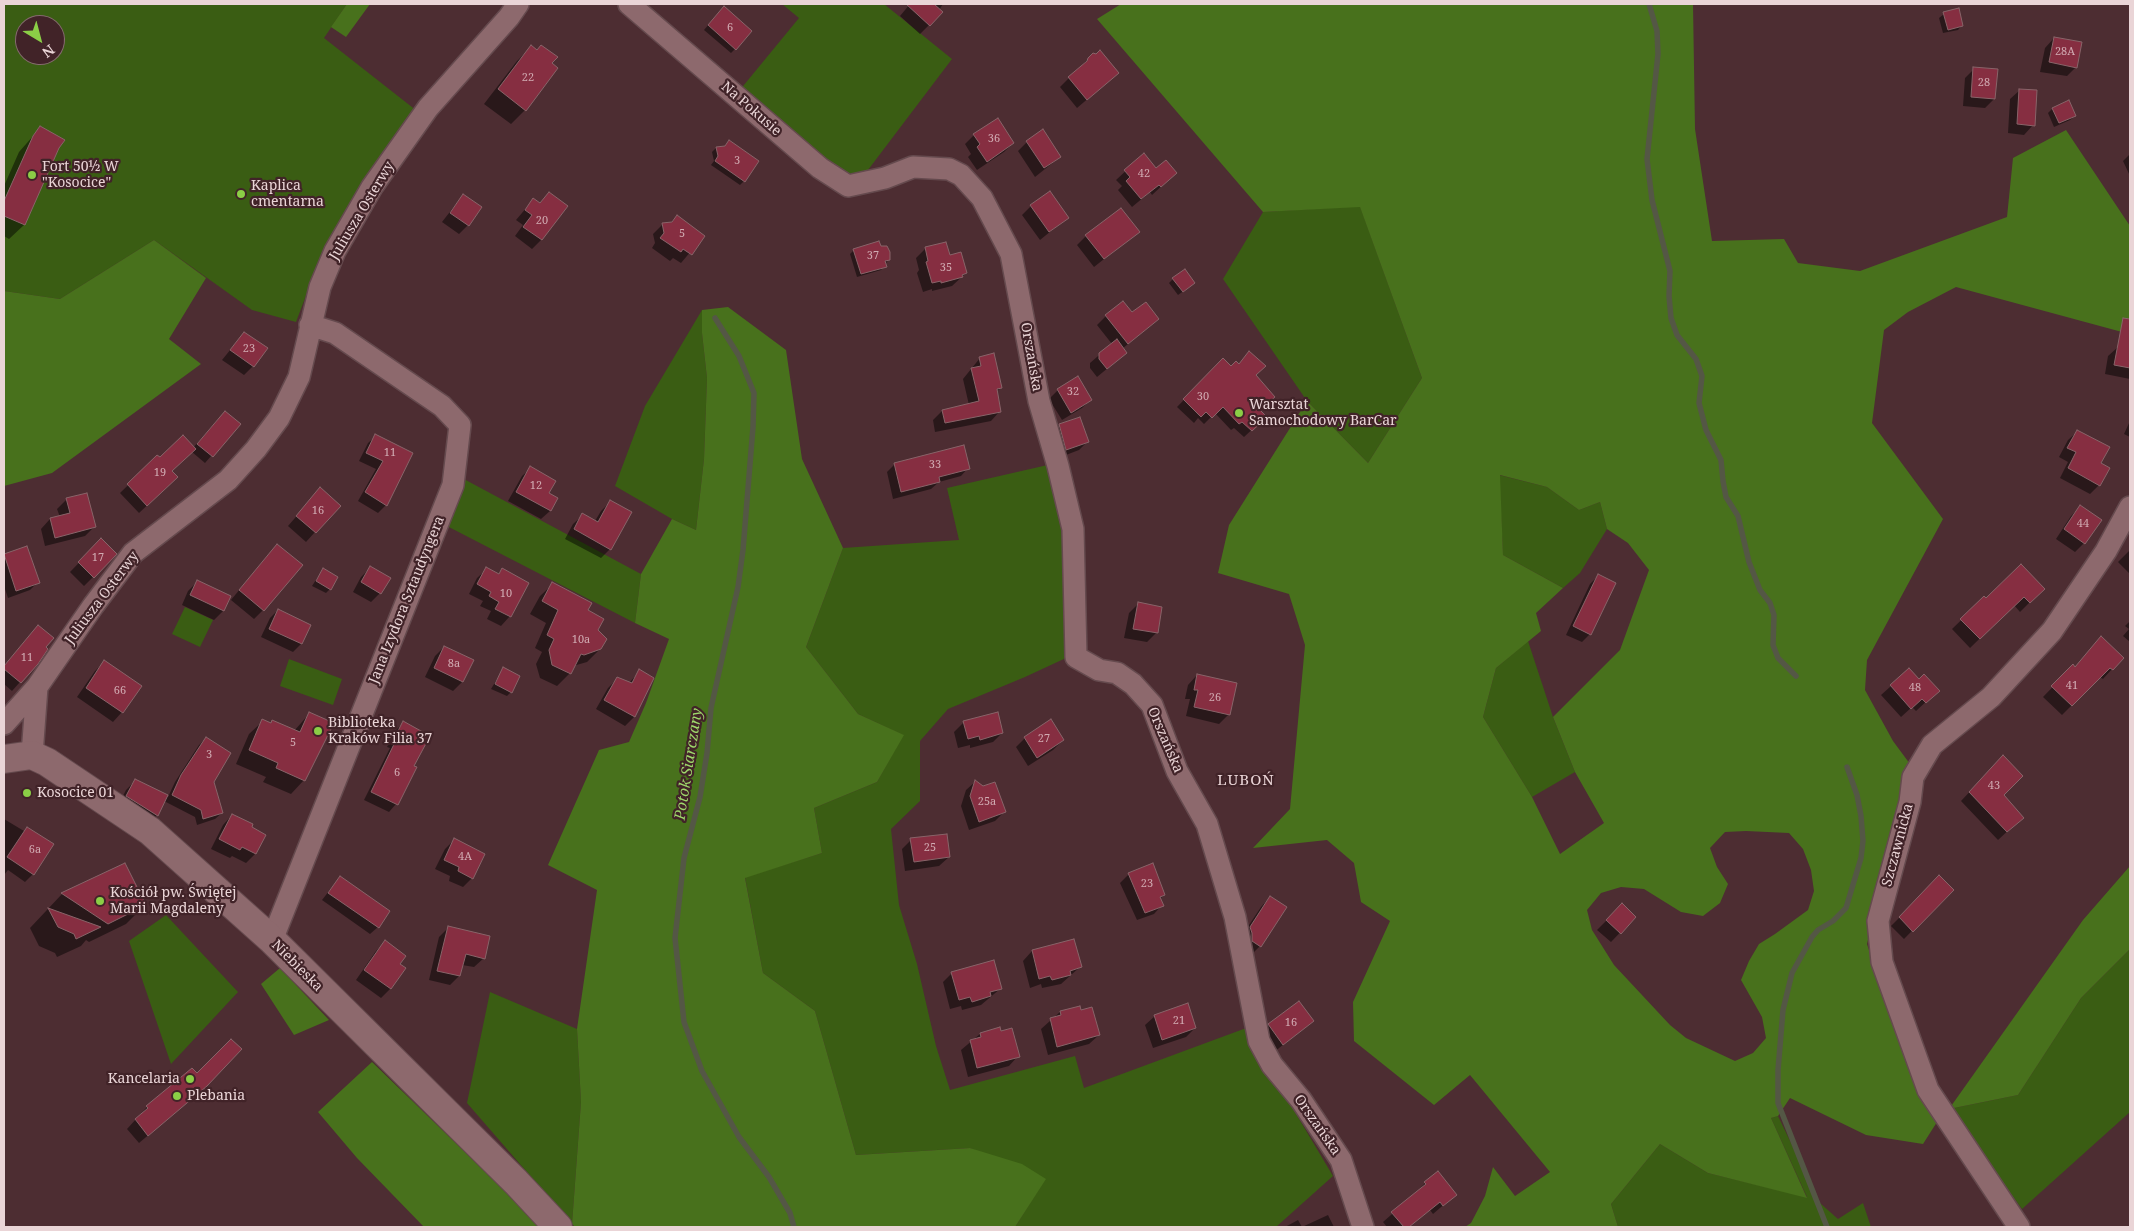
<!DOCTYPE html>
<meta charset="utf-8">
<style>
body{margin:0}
#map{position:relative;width:2134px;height:1231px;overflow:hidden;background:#4d2d32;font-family:"Noto Serif",serif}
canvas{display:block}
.frame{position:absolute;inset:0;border:5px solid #ead5d7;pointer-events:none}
.north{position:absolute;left:15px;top:15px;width:50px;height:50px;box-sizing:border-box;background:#412328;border:1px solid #856a6e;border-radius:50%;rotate:143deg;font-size:14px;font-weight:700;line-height:20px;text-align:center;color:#ead5d7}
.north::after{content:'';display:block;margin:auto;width:18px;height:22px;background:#8bce46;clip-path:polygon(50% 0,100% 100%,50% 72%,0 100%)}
</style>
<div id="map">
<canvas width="2134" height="1231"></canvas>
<div class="frame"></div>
<div class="north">N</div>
</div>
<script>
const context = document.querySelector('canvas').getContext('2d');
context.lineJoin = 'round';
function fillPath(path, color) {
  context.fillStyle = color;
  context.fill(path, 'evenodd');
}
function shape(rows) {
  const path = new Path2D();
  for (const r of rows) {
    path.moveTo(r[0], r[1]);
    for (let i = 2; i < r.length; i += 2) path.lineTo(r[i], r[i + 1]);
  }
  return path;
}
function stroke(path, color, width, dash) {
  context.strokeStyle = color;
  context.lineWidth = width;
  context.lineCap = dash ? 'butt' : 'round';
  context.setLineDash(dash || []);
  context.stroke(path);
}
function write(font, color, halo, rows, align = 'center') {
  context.font = font + ' "Noto Serif",serif';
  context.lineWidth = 4.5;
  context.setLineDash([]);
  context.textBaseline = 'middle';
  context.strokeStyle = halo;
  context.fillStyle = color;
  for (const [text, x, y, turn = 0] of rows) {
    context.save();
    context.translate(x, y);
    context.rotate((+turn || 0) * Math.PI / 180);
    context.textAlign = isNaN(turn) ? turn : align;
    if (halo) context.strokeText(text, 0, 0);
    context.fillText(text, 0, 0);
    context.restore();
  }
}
const green = shape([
 [4,4,347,4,324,38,417,111,321,256,296,322,252,310,154,240,60,299,4,291],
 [25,25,55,25,55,55,25,55],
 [782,4,884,4,952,59,868,170,857,176,845,176,739,91,799,18],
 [1360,206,1422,378,1368,463,1307,401,1223,279,1263,212],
 [702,310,702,333,707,378,704,459,696,530,672,519,615,486,645,406],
 [1052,464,1064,539,1066,658,1025,677,948,709,920,741,920,801,891,829,899,905,917,964,936,1046,950,1090,1075,1056,1084,1088,1249,1027,1270,1070,1333,1176,1276,1227,1015,1227,1045,1179,970,1148,856,1155,815,1011,763,973,745,877,822,853,814,808,877,782,903,735,858,714,806,647,843,548,959,540,947,488],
 [1499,475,1547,487,1579,510,1600,502,1607,529,1580,573,1563,588,1503,555],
 [462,478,641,574,635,623,443,524],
 [185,607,213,620,200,647,172,634],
 [1528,641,1553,717,1575,772,1532,797,1483,717,1496,668],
 [289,659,342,679,333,705,280,686],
 [166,915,238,992,171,1064,129,941],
 [2130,949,2130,1112,2022,1209,1949,1109,2018,1095,2081,998],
 [490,992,577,1029,581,1102,572,1224,467,1103],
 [1778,1116,1820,1203,1838,1219,1863,1203,1871,1227,1618,1227,1611,1204,1660,1144,1708,1173,1807,1197,1771,1118]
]);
const forest = shape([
 [347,4,370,4,346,37,331,27],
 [1121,4,1693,4,1695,129,1712,241,1784,239,1798,263,1860,271,2007,217,2013,158,2066,130,2130,226,2130,324,2122,332,1956,287,1908,312,1884,330,1872,423,1943,519,1867,660,1865,690,1893,741,1910,764,1867,944,1900,1045,1937,1122,1923,1144,1866,1135,1790,1098,1778,1116,1771,1118,1807,1198,1708,1173,1660,1144,1611,1204,1618,1227,1465,1227,1471,1223,1485,1196,1493,1167,1515,1196,1550,1172,1470,1075,1434,1105,1354,1041,1353,1002,1390,921,1361,902,1354,863,1327,840,1253,848,1290,809,1305,645,1289,594,1218,573,1229,525,1307,401,1368,463,1422,378,1360,207,1263,212,1097,19],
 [1500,475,1547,487,1579,510,1600,502,1607,529,1628,543,1649,570,1620,650,1553,717,1575,772,1604,823,1560,854,1532,797,1483,717,1496,668,1541,631,1536,613,1563,588,1503,555],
 [1746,831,1789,833,1803,849,1811,870,1814,891,1808,910,1775,934,1759,944,1749,961,1741,980,1762,1017,1766,1038,1753,1053,1735,1061,1686,1038,1670,1025,1614,965,1592,930,1587,910,1601,893,1621,887,1644,889,1681,912,1703,916,1720,903,1728,884,1717,867,1710,848,1725,832],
 [154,240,206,278,169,339,201,364,52,473,4,486,4,291,60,299],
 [728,307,786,350,802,459,843,548,806,647,858,714,904,735,877,782,814,808,822,853,745,878,763,973,815,1011,856,1155,970,1148,1022,1164,1046,1179,1015,1227,575,1227,572,1224,581,1102,577,1029,597,890,548,865,599,750,629,742,646,703,669,639,635,623,641,574,672,519,696,530,704,459,707,378,702,333,702,310],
 [2130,866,2130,949,2081,998,2018,1095,1949,1109,2083,920],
 [280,968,329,1020,294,1035,261,984],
 [372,1062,464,1151,545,1227,424,1227,357,1158,318,1112]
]);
const shadow = shape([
 [910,4,943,4,929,25,920,34,900,16],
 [719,12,735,49,731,53,704,30],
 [1944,14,1962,25,1958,30,1943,33,1939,18],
 [2054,38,2076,67,2067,76,2040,72,2045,48],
 [531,47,551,63,525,110,511,124,484,104,517,61],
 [1096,55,1118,73,1077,108,1060,87,1089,58],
 [1974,69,1996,70,1994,99,1985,108,1963,106,1965,78],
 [2020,90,2033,125,2024,135,2008,133,2010,99],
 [2052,109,2075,116,2070,120,2054,127,2048,113],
 [41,127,58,147,24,225,9,239,4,236,4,186,19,152],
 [974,135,1013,143,1004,152,977,170,968,157,971,154,965,144],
 [729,141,744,181,740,185,711,165,714,161,712,152,716,148,724,147],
 [1027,142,1060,157,1035,177,1018,151],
 [2130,154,2130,176,2123,161],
 [1143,155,1167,181,1152,195,1150,192,1132,207,1118,190,1122,186,1116,180],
 [549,194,541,240,532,249,515,236,523,225,516,220,533,200,539,204],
 [463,195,468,225,459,234,442,222],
 [1031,206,1067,218,1040,240,1022,215],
 [677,217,703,237,681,263,673,258,670,261,652,248,655,243,653,234,663,224,670,223],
 [1138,232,1094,267,1077,245,1086,236],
 [945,243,949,257,966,273,952,286,932,291,932,289,923,292,917,273,919,270,916,258,925,249],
 [854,250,889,259,881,270,857,277,850,254],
 [1173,279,1189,287,1178,295,1169,283],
 [1132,314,1158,319,1122,349,1126,353,1097,377,1090,368,1090,363,1112,344,1097,325,1106,316],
 [244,333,253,366,244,375,222,360],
 [2118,347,2130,350,2130,379,2105,374,2108,356],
 [980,358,1001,388,996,392,1000,411,991,421,935,432,933,420,942,411,969,405,963,379],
 [1223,360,1231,368,1255,375,1259,411,1258,424,1244,437,1234,428,1231,430,1215,413,1204,424,1198,418,1194,423,1177,407],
 [1078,378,1091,399,1082,408,1062,420,1049,399,1058,390],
 [218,419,239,424,205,463,192,452,171,471,169,485,139,513,120,493,157,457,159,459,193,448],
 [2130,421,2130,437,2124,434],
 [1060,425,1088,441,1079,450,1058,458,1051,434],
 [2078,431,2099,463,2099,485,2090,494,2060,478,2068,462,2059,457,2068,440],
 [376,436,412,453,386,505,378,513,358,501,376,469,359,461,368,443],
 [895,464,968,468,961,476,939,482,931,489,893,499,887,472],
 [531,468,548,494,556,499,550,511,541,519,508,501,522,476],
 [320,489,315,532,306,542,288,526],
 [67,499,94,527,85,536,45,546,41,529,50,519,60,517,57,509],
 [610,502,610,549,601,558,565,539,573,524,583,515,595,521,601,511],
 [2081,506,2084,543,2075,552,2056,539,2071,516],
 [101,540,93,577,84,586,70,572],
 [27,548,38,582,30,590,8,598,4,586,4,556],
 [2130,550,2130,574,2118,562],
 [268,555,263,610,254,619,231,600],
 [370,568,380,593,371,602,353,592,361,577],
 [323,569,330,589,326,593,312,586],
 [487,569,498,574,502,570,527,583,510,616,501,626,487,619,491,611,480,606,483,601,469,594,477,578],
 [1598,576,1590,634,1582,642,1566,635,1590,584],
 [197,582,230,597,223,611,214,620,182,605,188,591],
 [553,584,586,611,596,631,600,649,587,662,573,666,570,673,557,686,540,678,536,664,542,652,535,648,546,623,530,614,540,596],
 [2043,589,2020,612,2014,605,1970,648,1952,629,1984,598,1986,600],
 [1138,604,1156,633,1147,642,1124,638,1129,613],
 [278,610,310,625,301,644,293,652,261,637,270,618],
 [2130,621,2130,642,2123,636,2129,629,2125,626],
 [30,635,20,682,12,691,4,684,4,666],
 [2101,638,2122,658,2103,679,2100,677,2062,715,2043,697,2073,666,2075,668],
 [444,647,462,682,453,691,425,677,435,656],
 [104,662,122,712,113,722,77,697,95,671],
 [503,669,511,692,507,696,491,689],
 [1909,670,1930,698,1916,711,1912,707,1901,717,1881,695],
 [640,671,653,678,634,717,625,726,596,709,608,688,617,679,629,683],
 [1197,675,1229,714,1219,724,1186,716,1190,699,1185,699,1188,685],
 [309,714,304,780,291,794,263,782,266,777,236,764,249,734,263,721,270,724,272,721,294,731],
 [964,722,1002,733,993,742,970,748,970,745,958,748,954,732],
 [403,723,413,766,396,804,389,812,364,800,390,748,387,747,396,730],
 [206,738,212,781,222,813,215,819,197,825,195,817,164,801,157,815,148,824,118,806,126,790,135,781,168,797,175,782,199,745],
 [1025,738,1063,740,1053,750,1028,766,1016,747],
 [1994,766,2013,826,1998,840,1961,801],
 [976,781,1005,811,995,821,969,830,961,806,966,790],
 [232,815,264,835,255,854,246,863,232,856,230,858,211,849,223,825],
 [4,819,24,831,33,874,25,882,8,870,4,875],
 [454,840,472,878,463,887,449,881,450,876,435,869,445,849],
 [911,840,949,857,939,866,905,871,902,849],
 [124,864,145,905,126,924,89,942,86,940,81,946,57,957,55,953,39,946,30,928,62,894],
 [1129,874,1164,895,1160,899,1162,905,1154,914,1137,920,1120,883],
 [340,877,378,927,370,934,322,900],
 [1940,877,1952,890,1904,939,1891,926],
 [1270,897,1260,946,1251,955,1241,937,1261,907],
 [1622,905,1635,917,1611,942,1597,930],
 [448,928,484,958,474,967,462,965,459,976,450,985,429,980,439,937],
 [1073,940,1080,967,1061,984,1042,988,1041,984,1030,988,1023,961,1032,951],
 [385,942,399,965,404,968,390,989,381,998,356,980,376,951],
 [952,973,1000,989,981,1005,962,1010,961,1006,950,1009,943,982],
 [1079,1007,1099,1035,1089,1044,1048,1055,1041,1029,1060,1012],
 [1155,1016,1195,1028,1186,1037,1153,1048,1145,1025],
 [1312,1021,1273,1053,1260,1034,1269,1025],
 [980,1034,1018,1056,1009,1066,968,1077,961,1050],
 [197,1094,139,1143,127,1129,147,1107],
 [1425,1183,1455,1195,1433,1214,1430,1210,1409,1227,1387,1227,1383,1222,1416,1193],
 [1328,1215,1334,1227,1285,1227,1298,1220,1302,1227]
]);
const stream = shape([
 [1649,4,1657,31,1658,54,1647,159,1652,200,1670,271,1669,296,1671,318,1677,335,1696,359,1702,376,1699,403,1706,430,1721,460,1723,481,1726,497,1738,516,1749,562,1760,590,1770,603,1774,615,1773,645,1778,658,1796,676],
 [715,318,739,356,754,393,753,427,743,550,738,587,711,708,707,753,700,797,684,858,675,938,684,1022,702,1071,739,1137,769,1177,790,1213,794,1227],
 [1827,1227,1778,1103,1778,1070,1783,1010,1792,973,1812,937,1818,930,1833,921,1846,908,1861,858,1863,841,1861,816,1857,795,1847,767]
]);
const building = shape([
 [906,4,934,4,943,12,930,26,906,4],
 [724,6,752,31,736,50,708,25,724,6],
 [1959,8,1963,26,1948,30,1943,12,1959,8],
 [2054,37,2082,42,2077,68,2049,62,2054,37],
 [531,45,537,50,541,45,558,57,552,63,558,68,526,111,498,89,531,45],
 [1100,50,1119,73,1087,100,1068,77,1087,61,1088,58,1093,53,1096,54,1100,50],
 [1973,67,1998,69,1995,99,1971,97,1973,67],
 [2019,89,2037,90,2035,126,2017,124,2019,89],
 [2069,100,2076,116,2059,123,2052,108,2069,100],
 [998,118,1014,143,987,162,977,147,980,144,973,134,998,118],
 [40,126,65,140,59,148,25,225,4,216,4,201,33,136,40,126],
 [1043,129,1061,157,1044,168,1026,141,1043,129],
 [729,140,759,161,745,182,715,161,718,156,716,147,725,146,729,140],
 [1144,153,1156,168,1166,160,1177,173,1161,187,1159,185,1141,199,1126,181,1130,177,1124,170,1144,153],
 [1050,191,1069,218,1049,232,1030,205,1050,191],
 [549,192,568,206,542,240,523,227,532,215,525,210,533,198,540,203,549,192],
 [463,194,482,207,469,226,450,213,463,194],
 [1121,208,1140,232,1104,259,1085,235,1121,208],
 [677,215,705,236,692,255,683,249,681,252,660,238,664,233,662,223,672,222,677,215],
 [879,241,881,246,887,246,890,252,890,260,885,261,887,267,861,274,853,249,879,241],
 [946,242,950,255,961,252,967,273,962,275,963,277,941,283,941,281,932,283,926,262,928,261,925,247,946,242],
 [1185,269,1195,283,1183,292,1172,278,1185,269],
 [1123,301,1132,312,1146,302,1159,319,1128,344,1105,315,1123,301],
 [2123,318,2130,319,2130,368,2114,365,2123,318],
 [244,332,268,348,254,367,230,350,244,332],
 [1117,339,1127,353,1107,369,1099,359,1099,353,1117,339],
 [1249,351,1266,366,1256,375,1275,397,1260,410,1267,417,1252,431,1242,422,1239,424,1223,407,1212,418,1206,412,1201,417,1183,399,1223,358,1231,366,1236,361,1239,364,1249,351],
 [994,353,1002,388,997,389,1001,412,945,423,942,410,979,401,971,368,981,366,979,357,994,353],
 [1078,376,1092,400,1071,413,1057,389,1078,376],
 [225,411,241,424,213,457,197,444,225,411],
 [1080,417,1089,442,1066,450,1059,424,1080,417],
 [2077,430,2110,447,2101,463,2110,468,2100,486,2068,468,2076,452,2067,448,2077,430],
 [375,434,413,453,387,506,365,492,383,461,366,453,375,434],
 [183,435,196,449,172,471,178,477,147,506,127,484,157,455,160,457,183,435],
 [964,445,970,469,939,477,940,482,901,492,894,463,964,445],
 [530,466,556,481,549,493,558,498,551,511,516,492,530,466],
 [320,487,341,506,316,533,296,516,320,487],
 [87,493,96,527,55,538,50,518,70,513,66,498,87,493],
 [610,500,632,512,611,550,574,529,582,513,598,522,610,500],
 [2080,505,2102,520,2085,544,2064,529,2080,505],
 [101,538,117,554,94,578,78,562,101,538],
 [277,544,303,565,264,611,239,590,277,544],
 [27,546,40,583,16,591,4,554,27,546],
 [2021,564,2045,589,2030,603,2024,597,1980,639,1960,619,1984,596,1986,598,2021,564],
 [370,566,391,578,381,594,361,582,370,566],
 [486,567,499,574,502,568,529,583,511,617,495,609,499,602,489,596,491,592,477,584,486,567],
 [323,568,338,577,331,590,316,581,323,568],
 [1598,574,1616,583,1591,635,1573,626,1598,574],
 [197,580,231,596,224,611,190,595,197,580],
 [552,582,592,603,588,610,604,619,598,630,607,639,601,649,584,655,581,654,571,674,552,665,549,650,554,639,547,635,558,610,542,601,552,582],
 [1138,602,1162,607,1158,633,1133,629,1138,602],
 [278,609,311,625,302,644,269,629,278,609],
 [38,625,54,638,46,647,48,649,38,664,21,683,4,669,4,666,38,625],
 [2101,636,2124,658,2113,670,2110,668,2072,706,2051,686,2073,664,2075,667,2101,636],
 [444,646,474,660,463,682,434,668,444,646],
 [104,660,142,686,123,713,86,688,104,660],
 [503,667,520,676,512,693,495,684,503,667],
 [1909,668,1919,679,1924,674,1940,691,1926,703,1922,699,1911,709,1890,685,1909,668],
 [639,669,654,678,635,717,604,700,617,677,632,683,639,669],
 [1197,674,1237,683,1230,715,1194,707,1198,690,1194,690,1197,674],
 [309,712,334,723,305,781,276,768,278,763,249,750,262,719,271,723,272,720,300,732,309,712],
 [998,712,1003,733,980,740,979,736,968,739,963,721,998,712],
 [1051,719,1064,740,1037,758,1024,737,1051,719],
 [403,721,430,736,414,766,417,767,398,805,371,792,396,740,394,739,403,721],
 [206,737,231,753,214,782,223,813,203,819,201,810,172,795,181,775,206,737],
 [2003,755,2023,776,2004,795,2024,818,2007,832,1969,792,2003,755],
 [135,779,168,795,158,816,126,796,135,779],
 [975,780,983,786,995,782,1006,812,979,822,970,796,975,780],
 [232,814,253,824,252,827,266,835,256,854,242,847,240,850,219,839,232,814],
 [27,827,54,844,34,875,7,857,27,827],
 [947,834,950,857,914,862,910,838,947,834],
 [454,838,485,854,473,879,458,871,459,867,444,860,454,838],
 [125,863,146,905,108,924,61,893,125,863],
 [1153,863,1165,895,1160,897,1164,906,1145,913,1128,873,1153,863],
 [1939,875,1954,890,1913,932,1899,917,1939,875],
 [340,876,390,911,379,928,328,893,340,876],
 [1270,896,1287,907,1261,947,1252,941,1252,933,1250,927,1270,896],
 [1622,903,1636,917,1621,934,1606,920,1622,903],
 [48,908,101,927,76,939,74,934,58,927,48,908],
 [448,926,490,936,485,959,466,954,460,976,437,971,448,926],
 [1074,939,1082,967,1070,971,1071,975,1052,980,1050,976,1039,979,1032,950,1074,939],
 [385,940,406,956,400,964,406,968,391,989,364,970,385,940],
 [994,960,1002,989,990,992,991,996,972,1002,970,997,959,1000,951,972,994,960],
 [1299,1001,1314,1021,1283,1045,1268,1024,1299,1001],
 [1188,1003,1196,1028,1162,1040,1154,1015,1188,1003],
 [1080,1006,1081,1010,1092,1007,1100,1035,1057,1047,1050,1018,1061,1015,1060,1011,1080,1006],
 [1000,1027,1001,1031,1012,1028,1020,1057,977,1068,970,1040,981,1037,980,1033,1000,1027],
 [231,1039,242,1049,207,1086,148,1136,135,1119,148,1108,146,1106,192,1068,197,1073,231,1039],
 [1438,1171,1457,1195,1443,1206,1440,1202,1409,1227,1404,1227,1391,1212,1426,1184,1424,1182,1438,1171]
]);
const street = shape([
 [629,4,820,168,848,186,885,178,913,167,949,169,961,175,982,198,1011,254,1039,401,1058,466,1073,529,1076,657,1099,670,1117,673,1133,684,1152,705,1177,771,1207,824,1235,917,1259,1041,1272,1065,1301,1100,1341,1160,1363,1227],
 [4,724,37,687,93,606,133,553,228,480,256,449,279,418,299,377,320,287,335,251,353,220,372,187,428,108,509,17,518,4],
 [32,755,37,687],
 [272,940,453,485,460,425,442,406,335,333,310,325],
 [2019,1227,1928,1090,1882,962,1878,921,1910,802,1913,777,1932,745,1991,697,2052,631,2106,551,2130,507]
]);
const secondary = shape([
 [4,759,32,755,47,762,150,831,272,940,516,1182,558,1227]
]);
const markers = [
 [32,175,5,"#8bce46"],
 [241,194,5,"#8bce46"],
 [1239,413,5,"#8bce46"],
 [318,731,5,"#8bce46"],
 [27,793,5,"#8bce46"],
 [100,901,5,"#8bce46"],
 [190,1079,5,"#8bce46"],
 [177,1096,5,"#8bce46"]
];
const numberNames = [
 ["6",730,28],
 ["28A",2065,52],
 ["22",528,78],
 ["28",1984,83],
 ["36",994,139],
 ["3",737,161],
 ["42",1144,174],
 ["20",542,221],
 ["5",682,234],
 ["37",873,256],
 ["35",946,268],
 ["23",249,349],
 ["32",1073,392],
 ["30",1203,397],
 ["11",390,453],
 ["33",935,465],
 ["19",160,473],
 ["12",536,486],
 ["16",318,511],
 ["44",2083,524],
 ["17",98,558],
 ["10",506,594],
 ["10a",581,640],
 ["11",27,658],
 ["8a",454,664],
 ["41",2072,686],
 ["48",1915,688],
 ["66",120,691],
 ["26",1215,698],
 ["27",1044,739],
 ["5",293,743],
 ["3",209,755],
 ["6",397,773],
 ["43",1994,786],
 ["25a",987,802],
 ["25",930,848],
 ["6a",35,850],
 ["4A",465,857],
 ["23",1147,884],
 ["21",1179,1021],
 ["16",1291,1023]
];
const streetNames = [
 ["Na Pokusie",751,109,41],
 ["Juliusza Osterwy",362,211,-59],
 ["Orszańska",1031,357,80],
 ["Juliusza Osterwy",102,598,-53],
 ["Jana Izydora Sztaudyngera",407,600,-68],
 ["Orszańska",1165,740,67],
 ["Szczawnicka",1898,845,-75],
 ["Niebieska",297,966,45],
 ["Orszańska",1317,1125,55]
];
const poiNames = [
 ["Fort 50½ W",42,167],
 ["\"Kosocice\"",42,183],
 ["Kaplica",251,186],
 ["cmentarna",251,202],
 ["Warsztat",1249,405],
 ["Samochodowy BarCar",1249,421],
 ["Biblioteka",328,723],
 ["Kraków Filia 37",328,739],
 ["Kosocice 01",37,793],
 ["Kościół pw. Świętej",110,893],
 ["Marii Magdaleny",110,909],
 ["Kancelaria",180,1079,"right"],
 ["Plebania",187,1096]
];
const waterNames = [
 ["Potok Siarczany",689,764,-81]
];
const neighbourhoodNames = [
 ["LUBOŃ",1246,781]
];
fillPath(green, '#3a5d13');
fillPath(forest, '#48711c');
fillPath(shadow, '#0007');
stroke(stream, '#545745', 5.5);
fillPath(building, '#862e41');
stroke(building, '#886469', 1);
stroke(street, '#654a4e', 24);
stroke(secondary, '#654a4e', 30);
stroke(street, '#8d696d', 21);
stroke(secondary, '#8d696d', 28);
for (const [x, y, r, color] of markers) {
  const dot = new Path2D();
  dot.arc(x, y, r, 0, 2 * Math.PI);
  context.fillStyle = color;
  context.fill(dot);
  stroke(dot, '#412328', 2);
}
write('11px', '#d1abb2', null, numberNames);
write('14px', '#ead5d7', '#412328', streetNames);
write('14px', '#ead5d7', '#412328', poiNames, 'left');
write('italic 15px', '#9ed76b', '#412328', waterNames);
context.letterSpacing = '1px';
write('15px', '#ead5d7', '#412328', neighbourhoodNames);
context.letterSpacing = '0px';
</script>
